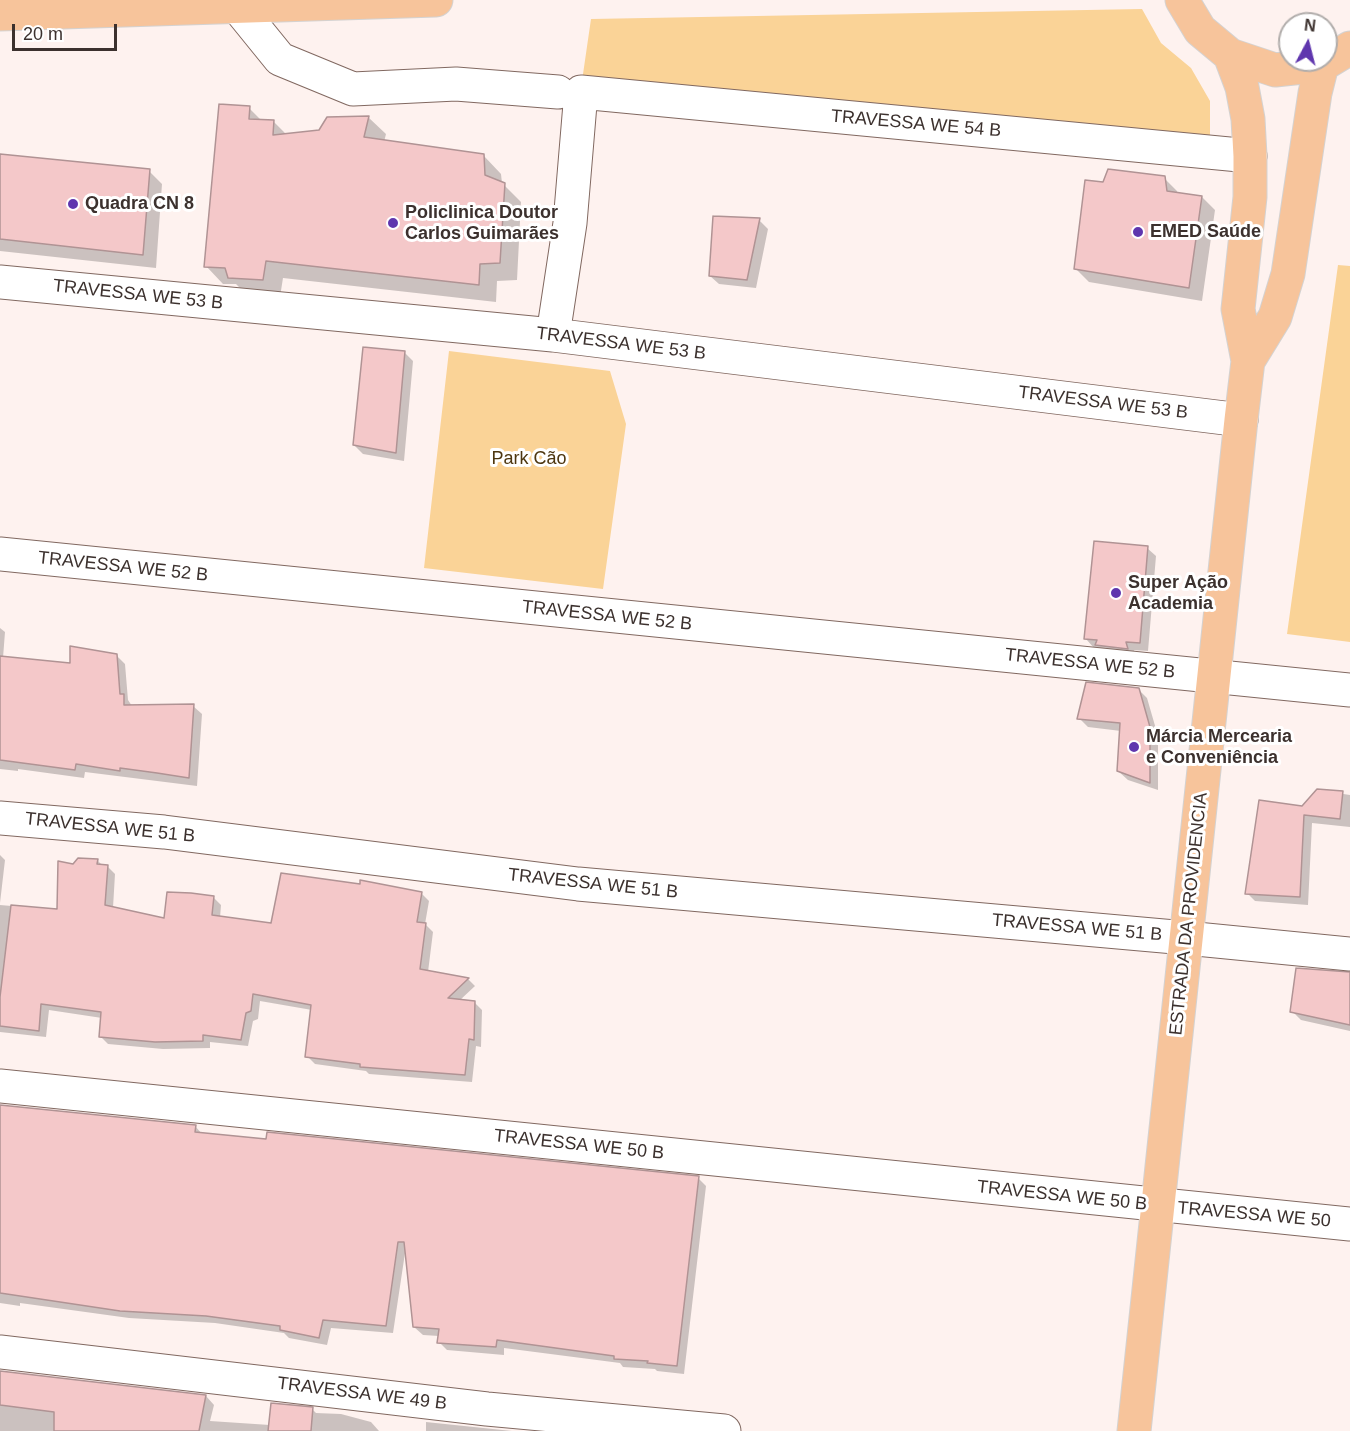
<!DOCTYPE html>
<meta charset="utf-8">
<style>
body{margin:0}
#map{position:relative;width:1350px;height:1431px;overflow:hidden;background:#fef2ef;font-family:Arial,sans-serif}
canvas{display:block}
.north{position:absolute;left:1278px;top:12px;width:60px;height:60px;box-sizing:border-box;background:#fff;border:2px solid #b1adab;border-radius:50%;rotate:7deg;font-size:16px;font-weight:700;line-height:24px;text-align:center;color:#3c312e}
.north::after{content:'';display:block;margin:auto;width:21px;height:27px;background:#5f36ae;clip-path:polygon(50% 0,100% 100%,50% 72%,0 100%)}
.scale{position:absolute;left:12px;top:24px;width:105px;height:27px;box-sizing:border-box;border:3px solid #3c312e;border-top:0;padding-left:8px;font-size:18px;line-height:21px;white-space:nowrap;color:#3c312e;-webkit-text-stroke:4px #fff;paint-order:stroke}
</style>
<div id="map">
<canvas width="1350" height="1431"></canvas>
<div class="north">N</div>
<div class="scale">20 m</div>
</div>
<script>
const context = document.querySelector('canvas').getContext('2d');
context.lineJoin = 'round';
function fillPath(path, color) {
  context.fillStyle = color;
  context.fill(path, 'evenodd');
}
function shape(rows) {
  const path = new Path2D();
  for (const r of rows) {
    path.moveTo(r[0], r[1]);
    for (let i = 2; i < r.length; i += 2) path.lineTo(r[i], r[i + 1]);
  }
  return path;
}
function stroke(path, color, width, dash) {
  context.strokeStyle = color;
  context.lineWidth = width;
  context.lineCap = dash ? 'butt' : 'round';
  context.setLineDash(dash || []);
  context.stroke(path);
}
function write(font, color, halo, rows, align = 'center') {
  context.font = font + ' Arial,sans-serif';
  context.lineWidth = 6;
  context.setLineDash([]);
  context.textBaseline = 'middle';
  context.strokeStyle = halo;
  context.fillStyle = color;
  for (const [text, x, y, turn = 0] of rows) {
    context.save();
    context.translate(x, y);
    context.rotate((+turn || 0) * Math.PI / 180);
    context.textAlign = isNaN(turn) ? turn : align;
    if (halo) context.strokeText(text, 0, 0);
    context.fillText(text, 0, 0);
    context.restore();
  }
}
const green = shape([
 [1142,9,1161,43,1191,68,1210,101,1210,136,582,81,591,19],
 [1338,265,1350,266,1350,642,1287,634],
 [449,351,610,371,626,424,603,589,424,568]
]);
const shadow = shape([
 [249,108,262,121,273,121,287,135,320,131,368,117,386,134,384,142,484,156,501,174,502,183,521,202,517,280,497,281,496,302,283,278,280,297,247,295,236,284,223,284,206,266],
 [0,155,149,171,162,184,156,268,0,251],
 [1164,178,1177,191,1178,194,1202,197,1215,210,1202,301,1089,282,1075,268,1104,183],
 [759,220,768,229,756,288,719,284,710,276],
 [404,352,413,361,404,461,363,454,354,445],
 [1147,548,1156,556,1148,651,1134,650,1136,657,1106,654,1100,648,1094,648,1086,639],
 [0,628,5,632,3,658,71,665,116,655,125,664,128,700,132,706,193,706,202,714,197,786,85,772,84,778,18,769,18,771,0,769],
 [1138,689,1147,698,1158,736,1158,790,1128,780,1118,771,1121,731,1088,727,1079,718],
 [1318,790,1350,795,1350,827,1312,823,1308,905,1255,901,1247,893,1303,807],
 [0,855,5,860,0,903],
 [97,860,103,866,107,866,115,874,113,908,166,919,214,898,221,905,220,918,272,924,421,893,429,901,425,924,433,932,428,972,468,979,475,986,459,1001,475,1003,482,1010,481,1047,476,1046,472,1082,369,1074,366,1071,315,1064,307,1056,312,1010,260,1001,258,1019,253,1021,248,1046,210,1042,210,1048,163,1049,108,1044,100,1036,102,1018,49,1010,46,1037,0,1032,0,905,58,910,73,865],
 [1350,974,1350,1031,1301,1020,1292,1011],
 [0,1106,195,1126,203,1135,698,1178,706,1186,684,1374,657,1371,655,1369,623,1367,620,1363,504,1348,504,1355,447,1350,439,1342,439,1336,423,1335,414,1327,405,1253,393,1333,331,1328,327,1345,289,1338,284,1333,215,1323,129,1318,20,1303,20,1306,0,1303],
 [0,1372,206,1396,214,1405,210,1421,270,1425,312,1409,316,1413,341,1414,371,1422,379,1431,0,1431],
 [426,1422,512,1431,426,1431]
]);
const building = shape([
 [219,104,250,106,249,119,274,120,273,135,319,130,327,117,369,116,364,137,484,154,485,175,505,183,500,263,480,264,479,285,266,261,263,280,228,278,225,268,204,267,219,104],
 [0,154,150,169,143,255,0,239,0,154],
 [1108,169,1165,176,1167,191,1202,196,1189,288,1074,269,1085,180,1103,182,1108,169],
 [713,216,760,218,747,280,709,276,713,216],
 [363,347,405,351,396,453,353,445,363,347],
 [1094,541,1148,546,1140,643,1126,642,1128,649,1095,645,1097,640,1084,639,1094,541],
 [70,646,117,654,120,694,124,694,124,705,194,704,189,778,157,773,120,768,120,771,76,764,75,770,0,760,0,656,70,663,70,646],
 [1086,682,1139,688,1150,727,1150,783,1117,771,1120,723,1077,719,1086,682],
 [1317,789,1343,791,1340,819,1304,815,1300,897,1245,894,1259,800,1302,806,1317,789],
 [78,858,98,859,97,864,108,865,105,905,164,918,167,892,191,893,214,896,212,915,271,923,281,873,360,884,360,880,422,892,417,922,426,923,420,969,469,978,448,998,475,1001,474,1040,469,1039,465,1075,360,1067,360,1064,305,1057,311,1005,253,994,251,1011,246,1013,241,1040,203,1035,203,1041,155,1042,99,1037,101,1012,41,1004,39,1031,0,1026,0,997,11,905,57,909,58,861,73,864,78,858],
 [1296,968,1350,972,1350,1025,1290,1012,1296,968],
 [0,1105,196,1125,195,1132,266,1139,267,1132,699,1176,677,1366,647,1363,648,1361,614,1359,614,1356,497,1340,496,1347,437,1343,439,1329,413,1327,404,1242,398,1242,386,1326,323,1320,319,1338,280,1330,280,1326,206,1316,120,1311,0,1293,0,1105],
 [0,1371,206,1395,199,1431,54,1431,54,1412,0,1405,0,1371],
 [271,1403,313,1407,311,1431,268,1431,271,1403]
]);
const minor = shape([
 [237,6,280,59,353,89,456,84,558,92],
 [0,282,553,335,1241,420],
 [553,335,570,223,581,92,1250,156],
 [0,554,1350,690],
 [0,818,164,832,578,884,1186,938,1350,954],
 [0,1086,1350,1224],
 [0,1352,487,1409,724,1431]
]);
const major = shape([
 [1182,0,1200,30,1230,55,1275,70,1322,65,1350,48],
 [0,14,436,0],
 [1248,361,1275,317,1288,274,1315,93,1322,65],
 [1134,1431,1241,420,1248,361,1238,309,1250,197,1250,156,1248,119,1242,87,1230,55]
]);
const markers = [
 [73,204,6,"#5f36ae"],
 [393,223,6,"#5f36ae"],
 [1138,232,6,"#5f36ae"],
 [1116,593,6,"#5f36ae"],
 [1134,747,6,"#5f36ae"]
];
const streetNames = [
 ["TRAVESSA WE 54 B",916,124,5],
 ["TRAVESSA WE 53 B",138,295,6],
 ["TRAVESSA WE 53 B",621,344,7],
 ["TRAVESSA WE 53 B",1103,403,7],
 ["TRAVESSA WE 52 B",123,567,6],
 ["TRAVESSA WE 52 B",607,616,6],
 ["TRAVESSA WE 52 B",1090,664,6],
 ["TRAVESSA WE 51 B",110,828,6],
 ["TRAVESSA WE 51 B",593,884,6],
 ["ESTRADA DA PROVIDENCIA",1189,914,-84],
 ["TRAVESSA WE 51 B",1077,928,5],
 ["TRAVESSA WE 50 B",579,1145,6],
 ["TRAVESSA WE 50 B",1062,1196,6],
 ["TRAVESSA WE 50",1254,1215,5],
 ["TRAVESSA WE 49 B",362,1394,7]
];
const poiNames = [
 ["Quadra CN 8",85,204],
 ["Policlinica Doutor",405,213],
 ["Carlos Guimarães",405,234],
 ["EMED Saúde",1150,232],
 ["Super Ação",1128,583],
 ["Academia",1128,604],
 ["Márcia Mercearia",1146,737],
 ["e Conveniência",1146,758]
];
const parkNames = [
 ["Park Cão",529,459]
];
fillPath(green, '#fad397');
fillPath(shadow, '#0003');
fillPath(building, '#f4c8c9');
stroke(building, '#b09394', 1.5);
stroke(minor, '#816860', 35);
stroke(major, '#d4d2d1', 35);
stroke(minor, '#fff', 33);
stroke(major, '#f7c49b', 33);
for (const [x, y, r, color] of markers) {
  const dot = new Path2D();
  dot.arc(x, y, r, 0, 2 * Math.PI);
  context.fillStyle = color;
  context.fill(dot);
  stroke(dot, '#fff', 2);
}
write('18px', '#3c312e', '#fff', streetNames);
write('bold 18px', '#3c312e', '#fff', poiNames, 'left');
write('18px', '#4d360f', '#fff', parkNames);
</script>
